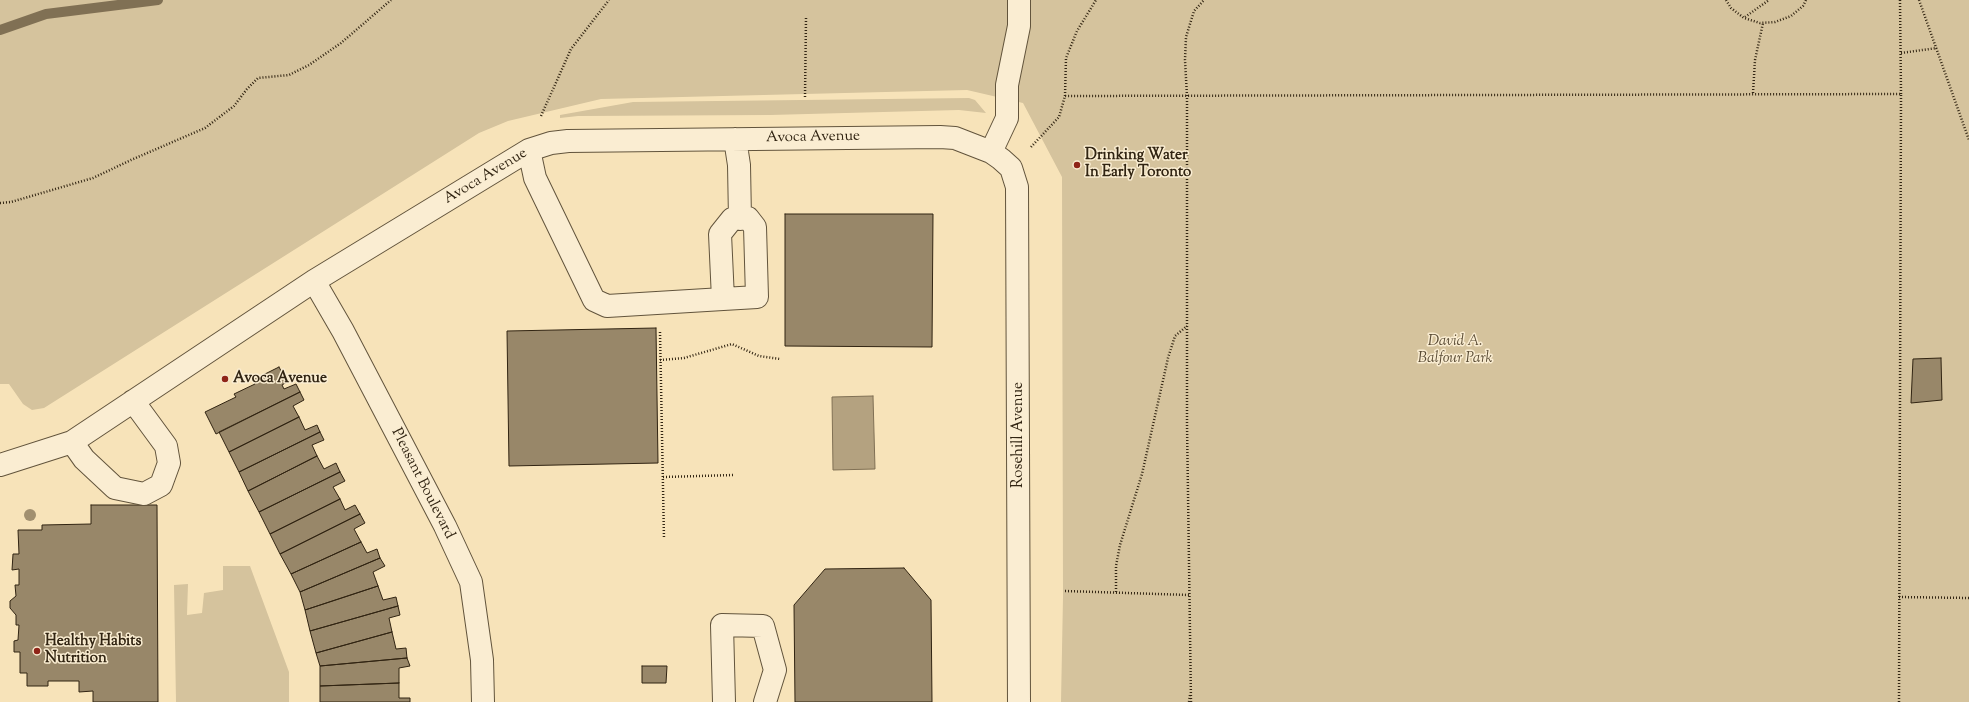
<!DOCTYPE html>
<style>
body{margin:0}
canvas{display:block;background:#f7e3b9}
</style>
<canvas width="1969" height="702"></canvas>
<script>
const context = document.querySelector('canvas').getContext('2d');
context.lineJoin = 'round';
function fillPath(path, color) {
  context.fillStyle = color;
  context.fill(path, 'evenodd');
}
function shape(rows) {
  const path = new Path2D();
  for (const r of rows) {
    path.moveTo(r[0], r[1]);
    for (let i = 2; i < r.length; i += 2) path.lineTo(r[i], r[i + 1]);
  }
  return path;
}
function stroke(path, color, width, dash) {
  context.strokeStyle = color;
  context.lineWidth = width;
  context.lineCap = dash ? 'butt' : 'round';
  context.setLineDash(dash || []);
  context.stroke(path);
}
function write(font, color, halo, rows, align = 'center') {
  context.font = font + ' "Sorts Mill Goudy",serif';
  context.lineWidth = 3;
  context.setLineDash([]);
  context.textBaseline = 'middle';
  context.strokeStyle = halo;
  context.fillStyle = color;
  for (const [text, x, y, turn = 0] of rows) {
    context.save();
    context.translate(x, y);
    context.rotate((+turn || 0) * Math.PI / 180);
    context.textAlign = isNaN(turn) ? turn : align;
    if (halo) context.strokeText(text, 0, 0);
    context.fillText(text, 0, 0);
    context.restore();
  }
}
const green = shape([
 [0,0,1969,0,1969,702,1061,702,1063,597,1062,177,1023,103,967,90,601,99,508,121,479,133,44,408,32,410,23,404,9,384,0,384],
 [969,98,975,100,986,113,959,110,770,115,578,116,560,118,560,115,633,102],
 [223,566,250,566,289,672,289,702,176,702,174,585,188,584,187,615,202,613,204,593,223,590]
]);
const water = shape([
 [873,396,875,469,833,470,832,397,873,396]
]);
const stream = shape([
 [0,30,46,14,158,0]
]);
const building = shape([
 [785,214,933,214,932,347,785,346,785,214],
 [656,328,658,463,509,466,507,331,656,328],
 [1941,358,1942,400,1911,403,1913,359,1941,358],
 [279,367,287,382,282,385,284,389,296,384,300,392,216,434,205,412,236,397,234,394,255,384,253,380,279,367],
 [300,392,304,400,293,406,299,417,229,452,219,432,300,392],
 [299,417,305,430,317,425,320,432,239,472,229,452,299,417],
 [320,432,324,440,312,445,317,456,248,491,239,472,320,432],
 [317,456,324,469,336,463,340,472,259,512,248,491,317,456],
 [340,472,345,481,333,487,340,499,270,534,259,512,340,472],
 [340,499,345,510,355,505,360,514,280,554,270,534,340,499],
 [91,505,157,505,158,702,93,702,93,691,79,692,79,681,48,681,48,686,27,686,27,673,20,673,20,652,14,652,14,641,18,640,19,625,16,625,16,615,10,608,10,601,16,596,15,585,19,585,19,569,12,570,13,554,19,554,18,530,42,530,42,525,91,524,91,505],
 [360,514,365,523,354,529,361,542,291,574,280,554,360,514],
 [361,542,367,553,377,549,380,558,300,592,291,574,361,542],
 [380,558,385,566,373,572,378,586,305,610,300,592,380,558],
 [904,568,931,600,932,702,795,702,794,605,825,569,904,568],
 [378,586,383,600,396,597,398,606,310,631,305,610,378,586],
 [398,606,400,615,389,618,392,632,316,653,310,631,398,606],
 [392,632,396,649,406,648,407,658,320,666,316,653,392,632],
 [407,658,410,666,399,668,399,683,320,686,320,666,407,658],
 [642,666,667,666,666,683,642,683,642,666],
 [399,683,399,698,410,698,410,702,320,702,320,686,399,683]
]);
const path = shape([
 [1726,0,1731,8,1744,18,1760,23,1775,22,1791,16,1803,6,1806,0],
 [1900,0,1901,94],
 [1919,0,1969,140],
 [1745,17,1769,0],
 [1901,53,1937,48],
 [1753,93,1755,60,1763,23],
 [1065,96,1066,58,1077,31,1096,0],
 [805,97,806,18],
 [541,116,571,49,609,0],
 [1031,147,1059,117,1065,96,1901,94,1899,702],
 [0,203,11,202,93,178,131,160,205,128,234,106,247,89,258,78,289,75,309,65,341,43,391,0],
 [660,332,664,539],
 [660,360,684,358,732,344,759,356,780,359],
 [663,477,734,475],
 [1065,591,1189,595],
 [1116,592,1116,566,1120,545,1142,474,1168,358,1175,336,1187,326],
 [1899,597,1969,598],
 [1189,702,1190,695],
 [1191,702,1187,424,1187,96,1185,60,1186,37,1194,11,1204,0]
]);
const minor = shape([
 [735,139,739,165,740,219],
 [529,150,535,178,594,300,607,306,723,299,757,297,755,227,748,218,732,219,720,234,723,299],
 [991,152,1007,118,1007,85,1019,26,1019,0],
 [314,281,343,331,445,526,471,582,482,660,483,702],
 [72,442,84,459,115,488,144,494,161,485,169,463,166,446,133,401],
 [0,465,72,442,314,281,529,150,551,143,568,141,940,137,955,138,991,152,1001,159,1011,168,1017,187,1019,702],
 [724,702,722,625,763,626,775,670,765,702]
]);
const trees = [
 [30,515]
];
const markers = [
 [1077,165,4,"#8f2418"],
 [225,379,4,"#8f2418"],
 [37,651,4,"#8f2418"]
];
const streetNames = [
 ["Avoca Avenue",813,138,-1],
 ["Avoca Avenue",486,177,-31],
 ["Rosehill Avenue",1019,435,-90],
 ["Pleasant Boulevard",422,484,63]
];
const poiNames = [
 ["Drinking Water",1085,156],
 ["In Early Toronto",1085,173],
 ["Avoca Avenue",233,379],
 ["Healthy Habits",45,642],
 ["Nutrition",45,659]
];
const parkNames = [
 ["David A.",1455,342],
 ["Balfour Park",1455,359]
];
fillPath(green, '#d5c39d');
fillPath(water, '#b4a280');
stroke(water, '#807054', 1);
stroke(stream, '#807054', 10);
fillPath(building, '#988769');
stroke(building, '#312412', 1);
stroke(minor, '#62543c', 24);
stroke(path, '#312412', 2.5, [1, 2]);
stroke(minor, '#faedd2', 22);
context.fillStyle = '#a19070';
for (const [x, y] of trees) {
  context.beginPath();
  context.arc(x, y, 6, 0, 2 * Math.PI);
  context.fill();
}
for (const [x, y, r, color] of markers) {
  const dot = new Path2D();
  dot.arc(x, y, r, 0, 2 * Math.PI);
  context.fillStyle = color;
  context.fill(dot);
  stroke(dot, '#faedd2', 1.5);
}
write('15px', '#312412', '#faedd2', streetNames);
write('bold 15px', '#312412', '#faedd2', poiNames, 'left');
write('italic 15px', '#5a4c35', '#faedd2', parkNames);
</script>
